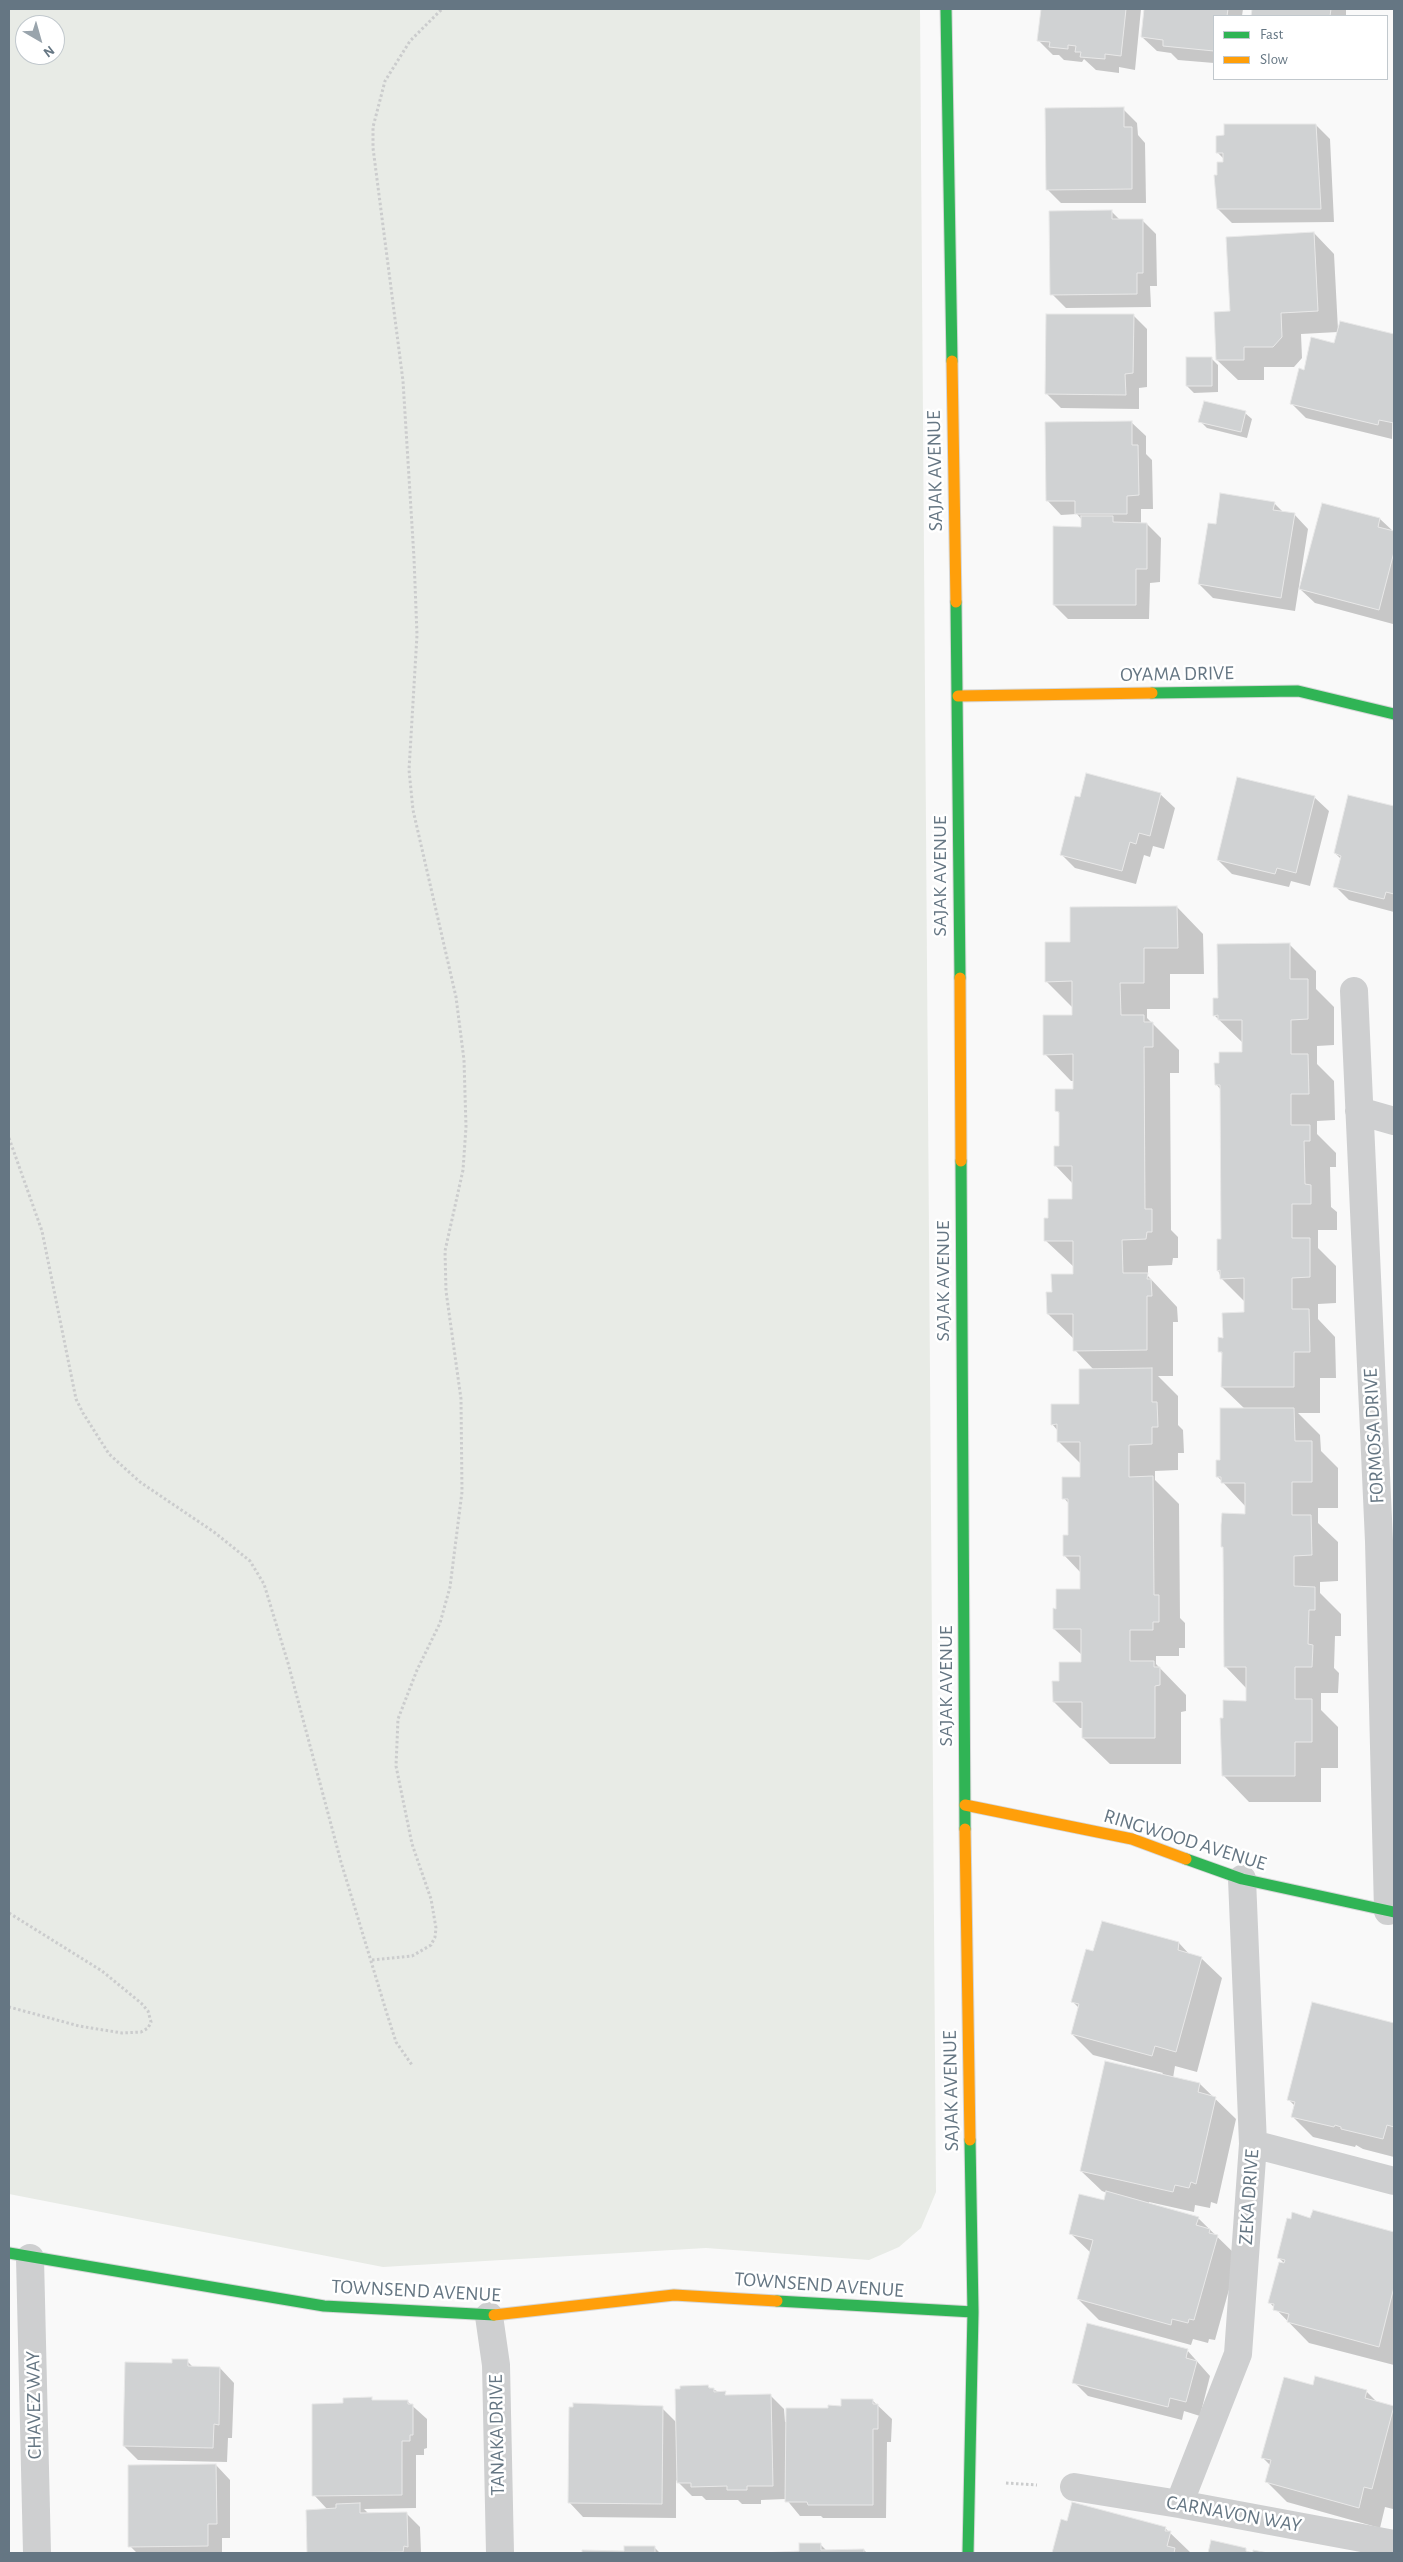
<!DOCTYPE html>
<style>
body{margin:0}
#map{position:relative;width:1403px;height:2562px;overflow:hidden;background:#f9f9f9;font-family:"Alegreya Sans",sans-serif}
canvas{display:block}
.frame{position:absolute;inset:0;border:10px solid #657683;pointer-events:none}
.legend{position:absolute;left:1213px;top:15px;width:175px;height:65px;box-sizing:border-box;background:#fff;border:1px solid #c1c8cd;margin:0;padding:6px 9px;list-style:none;font-size:15px;color:#657683}
.legend li{display:flex;align-items:center;gap:10px;height:25px}
.legend b{width:25px;border:1px solid #c1c8cd}
.north{position:absolute;left:15px;top:15px;width:50px;height:50px;box-sizing:border-box;background:#fff;border:1px solid #c1c8cd;border-radius:50%;rotate:142deg;font-size:14px;font-weight:700;line-height:20px;text-align:center;color:#657683}
.north::after{content:'';display:block;margin:auto;width:18px;height:22px;background:#99a4ac;clip-path:polygon(50% 0,100% 100%,50% 72%,0 100%)}
</style>
<div id="map">
<canvas width="1403" height="2562"></canvas>
<div class="frame"></div>
<ul class="legend">
<li><b style="height:6px;background:#30b455"></b>Fast</li>
<li><b style="height:6px;background:#ff9f0a"></b>Slow</li>
</ul>
<div class="north">N</div>
</div>
<script>
const context = document.querySelector('canvas').getContext('2d');
context.lineJoin = 'round';
function fillPath(path, color) {
  context.fillStyle = color;
  context.fill(path, 'evenodd');
}
function shape(rows) {
  const path = new Path2D();
  for (const r of rows) {
    path.moveTo(r[0], r[1]);
    for (let i = 2; i < r.length; i += 2) path.lineTo(r[i], r[i + 1]);
  }
  return path;
}
function stroke(path, color, width, dash) {
  context.strokeStyle = color;
  context.lineWidth = width;
  context.lineCap = dash ? 'butt' : 'round';
  context.setLineDash(dash || []);
  context.stroke(path);
}
function write(font, color, halo, rows, align = 'center') {
  context.font = font + ' "Alegreya Sans",sans-serif';
  context.lineWidth = 5;
  context.setLineDash([]);
  context.textBaseline = 'middle';
  context.strokeStyle = halo;
  context.fillStyle = color;
  for (const [text, x, y, turn = 0] of rows) {
    context.save();
    context.translate(x, y);
    context.rotate((+turn || 0) * Math.PI / 180);
    context.textAlign = isNaN(turn) ? turn : align;
    if (halo) context.strokeText(text, 0, 0);
    context.fillText(text, 0, 0);
    context.restore();
  }
}
const green = shape([
 [9,9,920,9,936,2192,921,2228,899,2247,869,2260,706,2248,383,2267,9,2194],
 [25,25,55,25,55,55,25,55]
]);
const shadow = shape([
 [1042,9,1141,9,1135,70,1119,67,1119,73,1096,70,1084,59,1082,62,1064,60,1059,55,1053,55,1039,41],
 [1145,9,1243,9,1242,16,1214,16,1214,63,1178,60,1171,53,1157,51,1142,37],
 [1253,9,1346,9,1346,16,1252,16],
 [1123,109,1137,123,1138,135,1145,143,1146,203,1061,203,1047,189],
 [1316,125,1330,139,1334,222,1232,223,1218,209,1218,176,1224,159,1217,152],
 [1112,212,1120,220,1142,220,1156,234,1157,286,1150,286,1151,307,1066,308,1052,294],
 [1314,233,1334,254,1338,330,1341,322,1394,335,1392,439,1306,418,1292,404,1305,372,1335,344,1338,332,1301,334,1302,358,1294,367,1264,367,1264,380,1238,380,1217,360,1232,312],
 [1133,315,1147,329,1147,387,1139,388,1139,409,1061,408,1047,394],
 [1211,358,1218,365,1218,392,1194,393,1187,386],
 [1245,413,1252,419,1247,438,1207,428,1200,421],
 [1131,422,1146,436,1146,454,1152,460,1153,509,1141,509,1141,524,1147,524,1161,538,1160,582,1150,583,1149,619,1068,619,1054,605,1083,528,1082,520,1077,514,1061,515,1047,500],
 [1274,503,1284,513,1294,514,1308,529,1295,611,1213,598,1199,584,1217,526],
 [1380,519,1394,532,1393,624,1315,603,1300,589],
 [1160,794,1175,808,1164,849,1153,846,1150,857,1144,855,1136,884,1075,868,1061,854,1081,799],
 [1349,796,1394,807,1394,912,1349,900,1335,886,1341,859,1335,853],
 [1314,797,1329,811,1310,886,1291,881,1289,887,1232,874,1218,860],
 [1177,907,1203,934,1204,974,1170,974,1170,1009,1147,1009,1147,1018,1179,1050,1179,1073,1170,1073,1171,1230,1178,1237,1178,1258,1173,1258,1172,1265,1148,1266,1148,1276,1177,1307,1178,1322,1173,1322,1173,1376,1158,1376,1178,1396,1178,1425,1183,1430,1184,1453,1178,1453,1178,1470,1155,1471,1155,1480,1179,1504,1180,1618,1185,1623,1185,1648,1179,1648,1179,1656,1156,1656,1156,1664,1186,1695,1186,1711,1181,1712,1181,1764,1110,1764,1083,1738,1083,1728,1080,1728,1054,1702,1060,1682,1082,1663,1082,1655,1054,1629,1057,1610,1082,1591,1081,1573,1064,1555,1069,1537,1069,1504,1064,1498,1081,1478,1081,1464,1058,1441,1058,1431,1052,1424,1081,1405,1094,1370,1075,1350,1075,1340,1048,1314,1053,1293,1074,1275,1074,1267,1045,1240,1050,1219,1073,1200,1073,1184,1055,1165,1060,1147,1060,1114,1057,1111,1074,1090,1074,1081,1071,1081,1045,1054,1073,1016,1073,1008,1046,981,1072,943],
 [1290,945,1316,971,1316,989,1334,1007,1334,1045,1317,1046,1317,1064,1334,1081,1335,1120,1317,1121,1317,1134,1336,1153,1336,1167,1330,1167,1331,1207,1337,1212,1337,1230,1318,1230,1318,1248,1336,1266,1336,1303,1318,1304,1318,1319,1335,1337,1336,1378,1320,1378,1320,1413,1298,1413,1320,1435,1321,1451,1338,1468,1338,1508,1318,1508,1318,1523,1338,1542,1338,1581,1320,1582,1320,1593,1341,1614,1341,1636,1335,1636,1334,1668,1339,1673,1338,1693,1321,1693,1321,1710,1338,1727,1338,1768,1321,1768,1321,1802,1249,1802,1223,1775,1224,1719,1247,1702,1247,1689,1225,1666,1225,1549,1222,1546,1246,1515,1246,1507,1217,1476,1221,1461,1245,1409,1222,1387,1223,1355,1220,1351,1224,1339,1246,1313,1246,1303,1221,1278,1218,1270,1223,1240,1221,1090,1216,1084,1221,1064,1244,1053,1243,1043,1214,1015,1219,1000],
 [1179,1943,1190,1955,1201,1958,1222,1978,1197,2072,1175,2066,1173,2078,1200,2084,1236,2119,1217,2204,1211,2202,1210,2208,1195,2205,1194,2212,1149,2202,1149,2204,1198,2218,1238,2257,1215,2340,1209,2339,1208,2343,1193,2339,1191,2345,1099,2320,1078,2299,1091,2253,1070,2233,1105,2202,1107,2193,1102,2191,1081,2171,1163,2073,1093,2055,1072,2034,1079,2008,1073,2002,1094,1952],
 [1313,2004,1394,2024,1394,2157,1363,2149,1356,2145,1355,2147,1313,2137,1292,2116,1295,2106,1289,2100],
 [1314,2212,1394,2233,1394,2365,1309,2343,1269,2302,1286,2265,1278,2257,1311,2219],
 [1187,2350,1210,2376,1200,2416,1184,2411,1182,2420,1088,2396,1074,2382],
 [187,2361,194,2368,220,2368,234,2383,232,2438,228,2438,227,2462,138,2460,124,2446,173,2364],
 [1314,2386,1366,2391,1378,2403,1394,2408,1394,2503,1393,2509,1385,2507,1380,2528,1287,2502,1267,2482,1271,2466,1263,2458],
 [708,2387,728,2396,770,2395,784,2409,785,2422,872,2400,892,2419,891,2442,887,2442,886,2518,823,2518,821,2516,800,2516,786,2499,761,2500,761,2504,742,2504,738,2500,706,2500,702,2496,692,2496,676,2480,676,2518,583,2517,569,2502,662,2408,677,2423],
 [407,2401,427,2419,427,2448,424,2449,424,2455,416,2455,416,2508,364,2509,369,2514,406,2513,420,2527,421,2553,308,2553,307,2511,328,2510,314,2495],
 [216,2465,230,2480,230,2538,222,2538,222,2553,137,2553,130,2546],
 [1062,2521,1165,2528,1191,2553,1053,2553],
 [820,2544,827,2551,864,2550,867,2553,764,2553,800,2552],
 [655,2548,660,2553,583,2553,583,2551,625,2552]
]);
const building = shape([
 [1041,9,1126,9,1121,56,1105,54,1105,59,1080,57,1081,52,1075,52,1076,46,1068,45,1068,49,1049,47,1050,42,1037,41,1041,9],
 [1144,9,1228,9,1227,16,1214,16,1214,51,1163,46,1163,40,1141,37,1144,9],
 [1252,9,1331,9,1330,16,1251,16,1252,9],
 [1124,107,1124,127,1132,127,1132,189,1046,190,1045,108,1124,107],
 [1224,124,1316,124,1321,209,1217,209,1214,175,1217,175,1217,162,1223,162,1223,153,1216,153,1216,136,1224,135,1224,124],
 [1112,210,1112,219,1143,219,1143,273,1137,273,1137,294,1050,295,1049,211,1112,210],
 [1314,232,1318,311,1281,313,1282,337,1273,347,1244,347,1244,360,1216,360,1214,312,1230,311,1226,237,1314,232],
 [1046,314,1134,314,1133,373,1125,374,1126,395,1045,394,1046,314],
 [1340,321,1394,334,1394,423,1379,420,1378,425,1290,404,1299,368,1304,370,1311,337,1334,343,1340,321],
 [1186,357,1212,357,1212,386,1186,386,1186,357],
 [1204,401,1246,411,1241,432,1198,422,1204,401],
 [1132,421,1132,445,1138,445,1139,495,1127,496,1127,514,1075,514,1075,501,1046,501,1045,422,1132,421],
 [1220,493,1275,502,1273,510,1295,513,1281,598,1198,584,1208,523,1216,524,1220,493],
 [1322,503,1380,518,1378,527,1394,531,1394,552,1379,610,1299,589,1322,503],
 [1081,516,1113,516,1113,522,1147,523,1147,569,1136,569,1136,605,1053,605,1053,526,1081,527,1081,516],
 [1086,773,1161,793,1150,836,1139,833,1136,844,1130,842,1122,871,1060,855,1075,796,1080,797,1086,773],
 [1237,777,1315,796,1296,873,1277,868,1275,874,1217,860,1237,777],
 [1348,795,1394,806,1394,894,1386,892,1384,899,1333,887,1341,856,1334,853,1348,795],
 [1177,906,1178,948,1144,948,1144,983,1120,983,1121,1015,1144,1015,1144,1022,1153,1022,1153,1047,1144,1047,1145,1209,1152,1209,1152,1232,1147,1232,1146,1239,1122,1240,1123,1273,1148,1273,1147,1279,1151,1279,1152,1296,1147,1296,1147,1350,1073,1351,1073,1314,1047,1314,1046,1292,1052,1292,1051,1274,1073,1274,1073,1241,1044,1241,1044,1218,1048,1218,1048,1199,1072,1199,1072,1166,1054,1166,1054,1146,1059,1146,1059,1112,1055,1111,1055,1089,1073,1089,1073,1054,1043,1055,1043,1015,1072,1015,1072,981,1045,982,1045,942,1070,942,1070,907,1177,906],
 [1290,943,1290,979,1308,979,1308,1019,1291,1020,1291,1054,1308,1054,1309,1094,1291,1094,1291,1125,1310,1125,1310,1141,1304,1141,1305,1184,1311,1185,1311,1204,1292,1204,1292,1238,1310,1238,1310,1277,1292,1278,1292,1309,1309,1309,1310,1352,1294,1352,1294,1387,1221,1387,1222,1352,1218,1352,1218,1337,1223,1338,1222,1313,1244,1312,1244,1278,1220,1279,1220,1270,1217,1271,1217,1239,1221,1239,1220,1085,1215,1085,1214,1063,1219,1063,1219,1052,1242,1052,1242,1020,1218,1020,1218,1015,1213,1016,1213,998,1218,998,1217,944,1290,943],
 [1152,1368,1152,1402,1157,1402,1158,1427,1152,1427,1152,1444,1129,1445,1129,1477,1153,1476,1154,1595,1159,1595,1159,1622,1153,1622,1153,1630,1130,1630,1130,1661,1154,1661,1154,1667,1160,1667,1160,1685,1155,1686,1155,1738,1082,1738,1082,1702,1053,1702,1052,1681,1059,1681,1059,1662,1081,1662,1081,1629,1053,1629,1053,1608,1056,1609,1056,1589,1080,1589,1080,1556,1063,1556,1063,1535,1068,1535,1068,1499,1062,1499,1062,1477,1080,1477,1080,1442,1057,1442,1057,1424,1051,1425,1051,1404,1079,1404,1079,1369,1152,1368],
 [1220,1408,1294,1408,1295,1441,1312,1441,1312,1482,1292,1482,1292,1515,1311,1515,1312,1555,1294,1556,1294,1586,1315,1587,1315,1610,1309,1610,1308,1644,1313,1645,1312,1667,1295,1667,1295,1699,1312,1699,1312,1742,1295,1742,1295,1776,1222,1776,1220,1718,1223,1718,1223,1700,1246,1701,1246,1667,1224,1667,1223,1547,1221,1547,1221,1525,1222,1513,1245,1514,1245,1483,1221,1483,1221,1477,1216,1477,1216,1460,1220,1460,1220,1408],
 [1102,1921,1179,1942,1178,1950,1202,1957,1176,2052,1155,2046,1152,2056,1071,2034,1079,2004,1071,2002,1086,1949,1093,1951,1102,1921],
 [1312,2002,1394,2023,1394,2127,1387,2125,1383,2139,1341,2129,1341,2127,1335,2125,1334,2127,1291,2117,1295,2102,1287,2100,1312,2002],
 [1105,2061,1200,2083,1198,2092,1216,2097,1196,2184,1191,2182,1189,2188,1175,2185,1173,2192,1080,2171,1105,2061],
 [1106,2191,1199,2217,1196,2225,1210,2229,1209,2233,1218,2235,1194,2320,1189,2319,1188,2323,1172,2319,1171,2325,1077,2299,1093,2240,1069,2234,1079,2194,1104,2200,1106,2191],
 [1313,2210,1394,2232,1394,2287,1379,2347,1287,2322,1289,2314,1273,2310,1274,2304,1268,2303,1279,2262,1284,2263,1285,2260,1277,2258,1287,2218,1291,2219,1292,2212,1310,2218,1313,2210],
 [1087,2323,1188,2349,1186,2358,1197,2361,1186,2402,1170,2398,1168,2407,1072,2383,1087,2323],
 [172,2359,188,2359,188,2366,220,2367,219,2425,214,2424,213,2448,123,2446,125,2362,172,2363,172,2359],
 [1315,2376,1367,2390,1365,2398,1394,2406,1372,2489,1364,2487,1359,2508,1265,2482,1271,2460,1261,2458,1284,2377,1313,2385,1315,2376],
 [708,2385,709,2388,714,2388,714,2392,726,2391,725,2395,771,2394,773,2486,747,2486,747,2490,727,2490,727,2486,691,2487,691,2483,677,2483,675,2389,680,2389,680,2386,708,2385],
 [372,2397,372,2400,408,2400,408,2404,413,2404,413,2435,410,2435,410,2441,402,2441,402,2495,312,2496,312,2404,343,2403,343,2398,372,2397],
 [841,2399,873,2399,873,2404,878,2404,878,2429,873,2429,873,2505,808,2505,807,2502,785,2502,786,2408,828,2408,828,2405,841,2406,841,2399],
 [573,2403,663,2406,662,2504,568,2503,569,2407,573,2407,573,2403],
 [216,2464,217,2524,208,2524,208,2546,128,2547,128,2465,216,2464],
 [1072,2502,1166,2527,1165,2531,1171,2531,1167,2546,1175,2548,1174,2553,1052,2553,1061,2519,1067,2521,1072,2502],
 [360,2503,360,2513,407,2512,408,2547,404,2546,403,2552,307,2553,306,2510,336,2508,336,2504,360,2503],
 [1211,2540,1246,2548,1246,2551,1253,2553,1253,2550,1268,2553,1208,2553,1211,2540],
 [799,2543,821,2543,821,2550,864,2549,864,2553,762,2553,799,2551,799,2543],
 [624,2546,655,2546,655,2553,582,2553,582,2550,624,2551,624,2546]
]);
const path = shape([
 [9,1138,42,1231,76,1399,83,1413,109,1454,140,1482,214,1532,250,1561,264,1584,288,1663,341,1862,387,2014,396,2042,412,2065],
 [9,1913,102,1971,141,2003,148,2011,151,2022,148,2028,141,2032,122,2033,79,2026,9,2007],
 [372,1960,412,1956,431,1945,435,1937,436,1928,431,1899,412,1844,396,1766,398,1719,417,1670,440,1623,450,1587,462,1492,461,1399,446,1291,445,1251,463,1170,466,1127,464,1060,456,997,413,810,409,770,417,635,414,558,403,381,373,148,373,127,385,81,410,41,442,9],
 [1006,2483,1037,2485]
]);
const lane = shape([
 [1354,991,1379,1541,1388,1911],
 [1359,1111,1394,1121],
 [1253,2144,1394,2181],
 [1074,2487,1179,2504,1394,2544],
 [1179,2504,1238,2354,1253,2144,1242,1879]
]);
const street = shape([
 [30,2258,37,2553],
 [489,2316,496,2365,500,2553]
]);
const fast = shape([
 [946,9,952,361],
 [956,602,960,978],
 [1152,693,1298,691,1394,714],
 [961,1161,965,1829],
 [1186,1859,1242,1879,1394,1912],
 [9,2253,324,2306,494,2315],
 [777,2301,973,2312],
 [968,2553,973,2312,970,2140]
]);
const slow = shape([
 [952,361,956,602],
 [958,696,1152,693],
 [960,978,961,1161],
 [965,1805,1132,1839,1186,1859],
 [965,1829,970,2140],
 [494,2315,674,2295,777,2301]
]);
const streetNames = [
 ["SAJAK AVENUE",935,471,-91],
 ["OYAMA DRIVE",1177,674,-1],
 ["SAJAK AVENUE",940,876,-90],
 ["SAJAK AVENUE",943,1281,-90],
 ["FORMOSA DRIVE",1374,1436,-93],
 ["SAJAK AVENUE",946,1686,-90],
 ["RINGWOOD AVENUE",1185,1840,17],
 ["SAJAK AVENUE",951,2091,-91],
 ["ZEKA DRIVE",1249,2197,-86],
 ["TOWNSEND AVENUE",819,2285,4],
 ["TOWNSEND AVENUE",416,2291,3],
 ["CHAVEZ WAY",34,2405,-91],
 ["TANAKA DRIVE",497,2435,-91],
 ["CARNAVON WAY",1234,2514,10]
];
fillPath(green, '#e8ebe6');
fillPath(shadow, '#0003');
fillPath(building, '#d0d2d3');
stroke(building, '#e8e8e8', 1);
stroke(fast, '#d5d6d7', 13);
stroke(slow, '#d5d6d7', 13);
stroke(path, '#cbcccd', 3, [2.5, 2.5]);
stroke(lane, '#cecfd0', 28);
stroke(street, '#cecfd0', 28);
stroke(fast, '#30b455', 11);
stroke(slow, '#ff9f0a', 11);
write('20px', '#657683', '#fff', streetNames);
</script>
